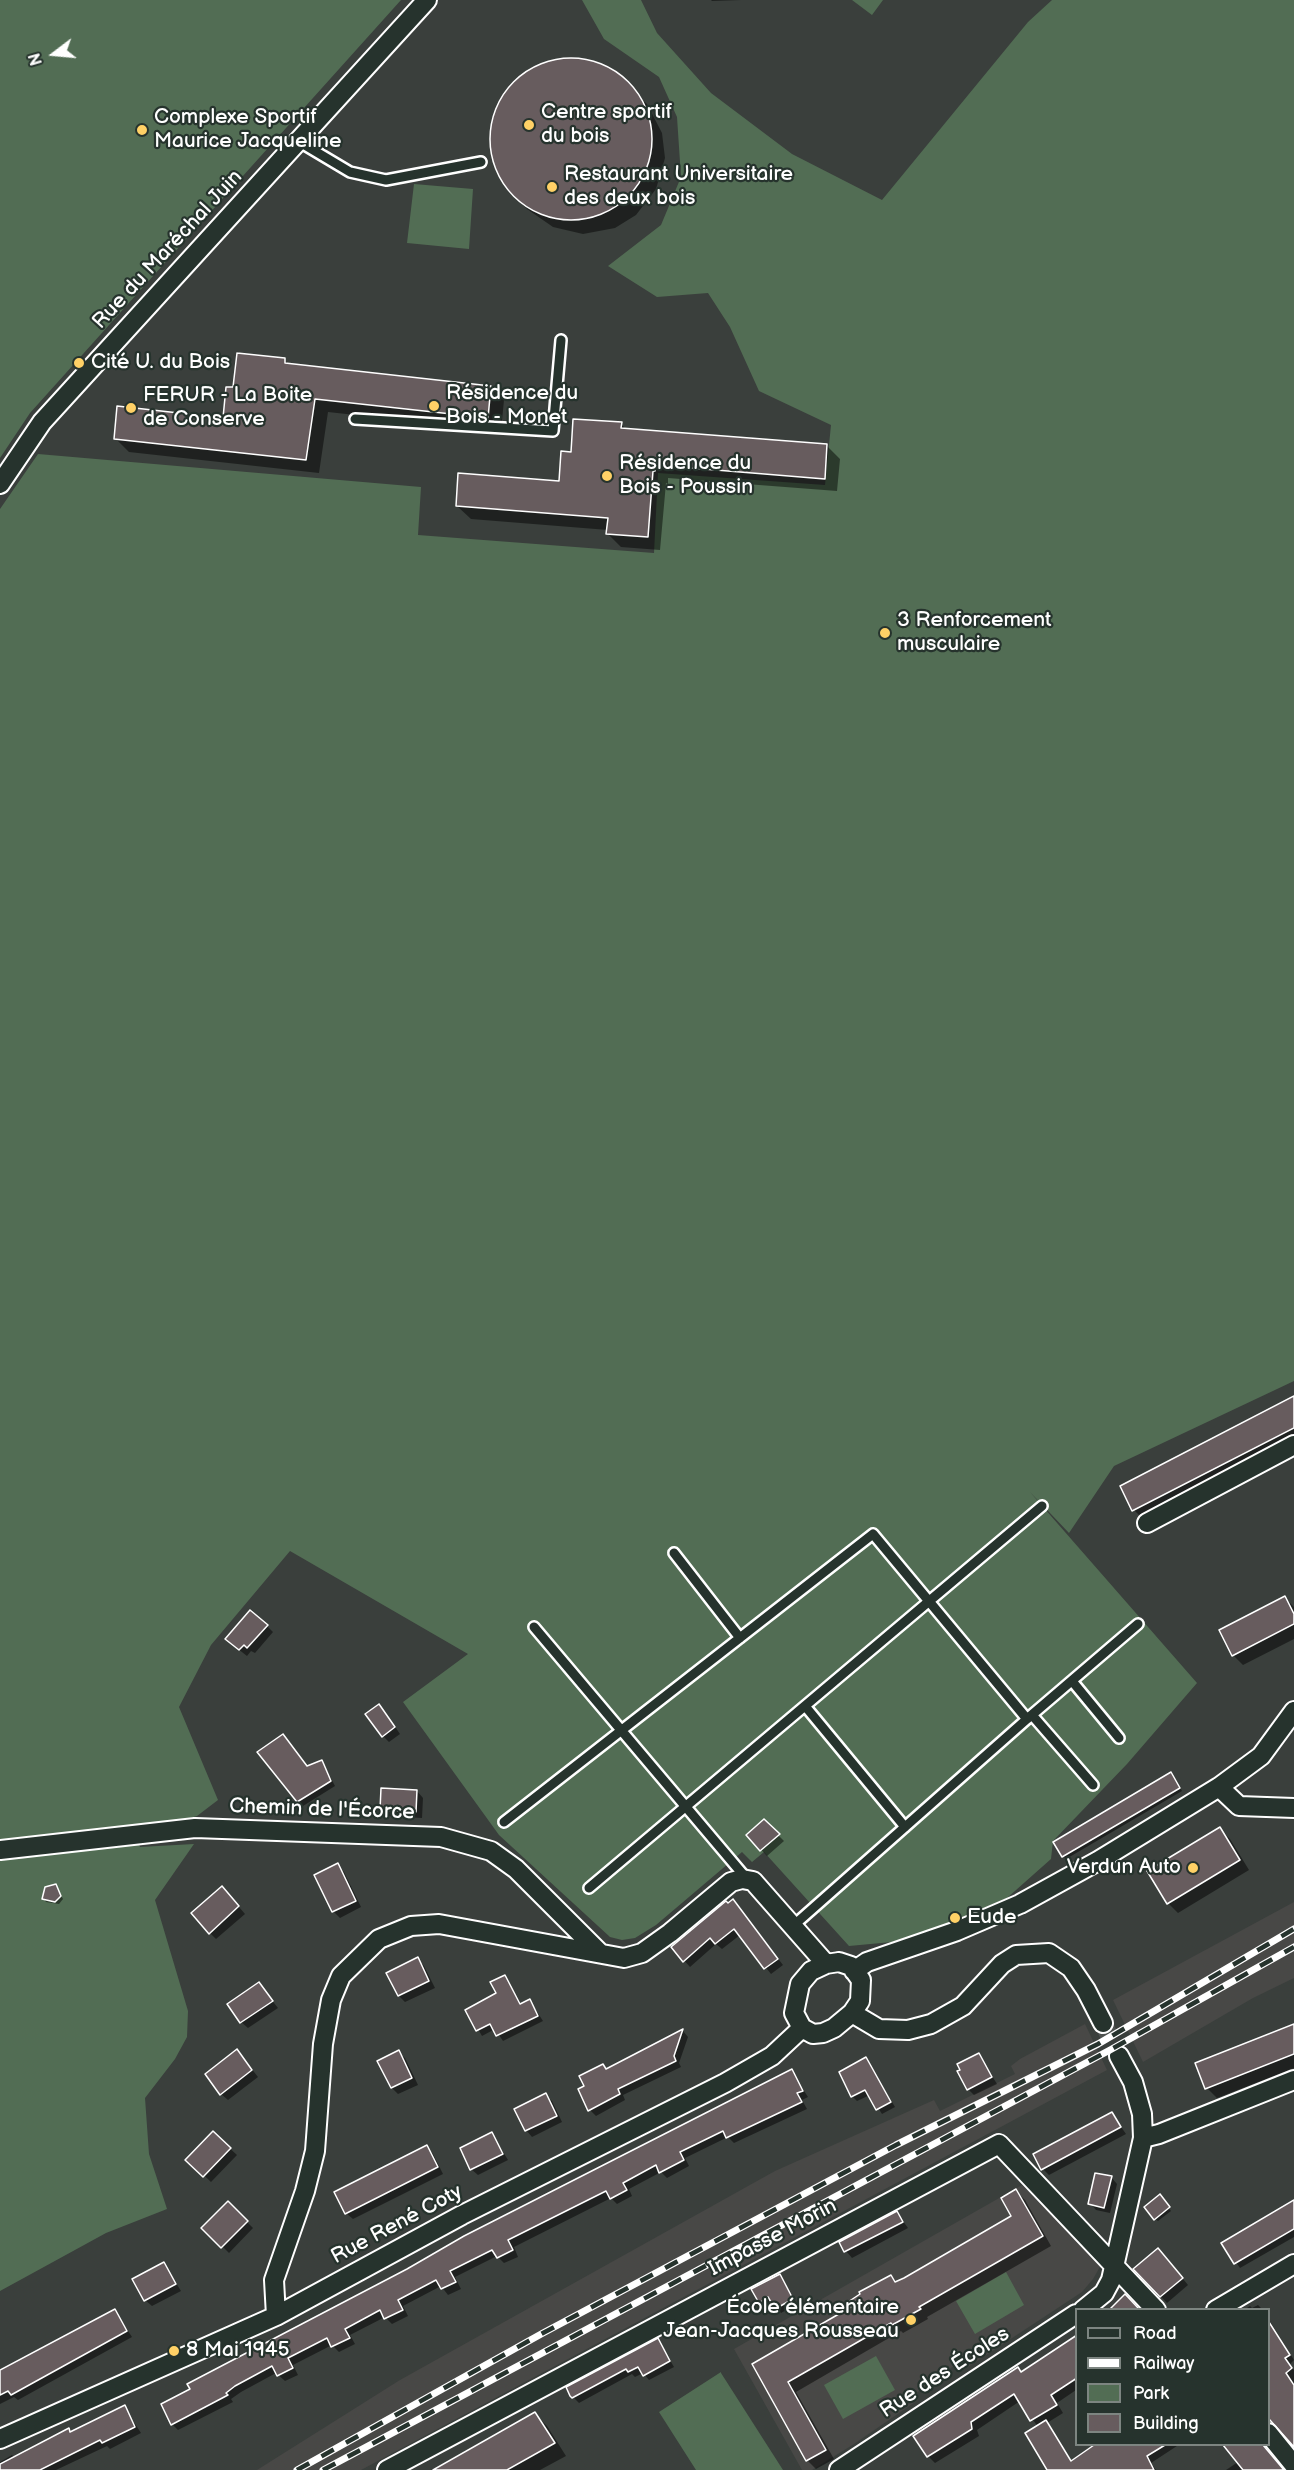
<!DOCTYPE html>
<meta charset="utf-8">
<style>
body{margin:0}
#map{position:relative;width:1294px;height:2470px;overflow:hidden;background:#3a3f3c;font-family:"Balsamiq Sans",sans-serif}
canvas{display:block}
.legend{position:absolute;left:1075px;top:2308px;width:195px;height:138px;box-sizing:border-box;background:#26332d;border:2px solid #7d8581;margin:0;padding:8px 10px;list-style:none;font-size:18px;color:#fff}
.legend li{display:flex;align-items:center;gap:12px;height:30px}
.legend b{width:30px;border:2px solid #7d8581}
.north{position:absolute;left:24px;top:24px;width:60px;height:60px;-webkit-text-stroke:4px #26332d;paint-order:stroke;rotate:254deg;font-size:16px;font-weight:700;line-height:24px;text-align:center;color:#fff}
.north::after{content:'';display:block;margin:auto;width:21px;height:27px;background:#fff;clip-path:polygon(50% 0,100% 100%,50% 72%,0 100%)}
</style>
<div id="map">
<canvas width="1294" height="2470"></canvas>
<ul class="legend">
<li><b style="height:8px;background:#26332d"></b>Road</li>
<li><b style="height:8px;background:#fff"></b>Railway</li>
<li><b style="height:16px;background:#526d54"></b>Park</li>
<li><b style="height:16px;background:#675c5e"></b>Building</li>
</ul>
<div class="north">N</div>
</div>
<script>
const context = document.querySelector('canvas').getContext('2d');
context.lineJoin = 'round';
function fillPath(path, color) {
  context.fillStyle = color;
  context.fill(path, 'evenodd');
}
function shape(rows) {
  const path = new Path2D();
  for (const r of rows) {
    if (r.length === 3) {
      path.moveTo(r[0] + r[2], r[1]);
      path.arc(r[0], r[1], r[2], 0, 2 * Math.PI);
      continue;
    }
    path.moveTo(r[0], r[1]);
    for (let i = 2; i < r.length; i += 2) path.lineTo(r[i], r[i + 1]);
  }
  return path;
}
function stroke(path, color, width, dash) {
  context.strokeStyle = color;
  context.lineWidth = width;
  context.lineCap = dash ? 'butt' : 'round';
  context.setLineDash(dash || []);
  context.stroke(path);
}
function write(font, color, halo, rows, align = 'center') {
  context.font = font + ' "Balsamiq Sans",sans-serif';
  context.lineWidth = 4.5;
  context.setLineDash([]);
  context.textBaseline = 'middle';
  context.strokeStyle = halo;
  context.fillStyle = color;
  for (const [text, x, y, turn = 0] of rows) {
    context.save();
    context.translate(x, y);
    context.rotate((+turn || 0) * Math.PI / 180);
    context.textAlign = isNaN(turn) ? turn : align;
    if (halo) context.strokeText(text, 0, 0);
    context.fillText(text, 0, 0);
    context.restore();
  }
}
const built = shape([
 [1294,1902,1294,1978,1253,1998,1143,2062,1113,2000],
 [1085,2024,1107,2070,361,2470,257,2470,400,2380,775,2171,934,2100,940,2111,1015,2074,1011,2066,1020,2059],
 [1022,2185,1101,2265,1093,2279,1082,2292,962,2371,958,2363,915,2394,918,2400,854,2444,812,2470,802,2470,734,2349]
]);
const green = shape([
 [0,0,401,0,30,413,0,458],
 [582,0,641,0,657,33,711,93,792,154,882,200,1028,22,1052,0,1294,0,1294,1381,1114,1466,1069,1533,1030,1492,1197,1683,1127,1764,1053,1841,1051,1859,1007,1898,935,1929,892,1942,849,1946,764,1852,752,1862,742,1852,656,1925,635,1938,622,1940,610,1937,499,1835,403,1702,468,1654,290,1551,211,1645,179,1707,218,1800,197,1816,135,1833,140,1847,194,1844,155,1900,188,2011,187,2037,175,2059,145,2098,149,2154,167,2209,106,2233,0,2291,0,509,38,454,421,487,418,535,654,553,658,473,825,485,831,425,759,391,730,327,708,293,657,297,608,266,661,225,681,177,677,117,659,77,604,39],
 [852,0,883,0,872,15],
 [414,184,473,189,469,249,407,243],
 [1006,2272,1024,2305,975,2334,956,2301],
 [876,2356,895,2390,843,2419,824,2385],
 [721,2372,721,2373,783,2470,696,2470,659,2412]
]);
const shadow = shape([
 [711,0,741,0,712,1],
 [576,60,608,69,647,104,662,133,665,158,656,189,636,215,615,228,583,234,553,227,527,209,513,195,496,169,491,139,496,109,513,83,539,66,553,61],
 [284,360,290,365,491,387,504,400,501,431,328,412,319,473,129,452,115,438,224,419,235,389],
 [621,424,627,430,827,446,840,459,837,491,668,478,668,484,666,483,660,550,621,547,608,534,608,530,471,519,457,506,560,482,572,453],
 [1294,1398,1294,1448,1147,1523,1134,1510],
 [1285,1598,1294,1607,1294,1639,1243,1665,1233,1655],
 [267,1626,273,1632,255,1653,251,1651,247,1656,233,1645],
 [385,1712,400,1734,389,1742,383,1736],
 [322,1761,335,1786,303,1806,298,1801,307,1768],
 [1174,1777,1182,1791,1066,1859,1063,1856,1055,1842],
 [417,1791,423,1798,422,1818,388,1816,382,1810],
 [764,1821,784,1841,767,1856,748,1835],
 [1220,1829,1230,1839,1249,1870,1178,1913,1168,1903],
 [337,1865,344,1872,361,1907,340,1918,333,1911],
 [56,1886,63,1899,59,1904,46,1902,44,1899],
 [228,1894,245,1914,216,1939,210,1933],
 [738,1907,783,1965,771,1974,740,1935,722,1949,716,1944,690,1967,673,1948],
 [418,1959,424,1966,435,1988,405,2002,399,1996],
 [505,1977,522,2005,530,2001,543,2021,503,2041,495,2029,482,2036,467,2010,498,1994],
 [259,1984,278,2008,248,2028,241,2022],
 [1294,2025,1294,2068,1217,2098,1207,2088],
 [683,2031,688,2037,679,2063,681,2067,623,2095,625,2100,596,2116,590,2110,586,2087,603,2066,607,2070],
 [398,2052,405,2058,418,2085,398,2094,392,2088],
 [979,2055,997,2084,974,2095,968,2089],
 [243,2058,258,2077,228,2100,221,2094],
 [866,2059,895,2107,882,2114,870,2095,857,2101,852,2096],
 [791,2071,808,2097,802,2100,807,2109,734,2143,728,2137,685,2158,689,2166,667,2178,661,2172,629,2189,632,2196,617,2204,611,2198,514,2247,518,2257,504,2263,497,2256,455,2277,461,2289,448,2295,441,2286,403,2306,408,2316,392,2324,385,2317,350,2335,355,2344,339,2352,332,2345,293,2365,298,2375,285,2381,276,2373,241,2392,231,2399,233,2402,178,2430,172,2424,163,2405],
 [545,2095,552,2101,562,2122,532,2137,526,2130],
 [1112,2114,1126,2134,1049,2175,1043,2169],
 [213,2133,237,2155,211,2182,188,2160],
 [492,2134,508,2160,478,2175,471,2169],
 [427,2147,433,2154,443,2174,353,2219,346,2213],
 [1111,2177,1117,2184,1110,2213,1096,2210,1090,2203],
 [1016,2191,1025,2200,1051,2246,927,2317,928,2319,903,2333,901,2331,796,2392,834,2459,816,2469,807,2460,754,2365,853,2308,891,2277,897,2283,1013,2217],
 [1162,2199,1171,2211,1158,2221,1155,2219],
 [1294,2202,1294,2237,1240,2268,1223,2243],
 [228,2203,253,2228,229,2253,204,2228],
 [897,2213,908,2228,852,2258,846,2251,841,2243],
 [1164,2256,1188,2285,1167,2303,1135,2269],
 [164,2264,181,2291,152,2306,145,2300],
 [779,2275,797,2304,781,2313,773,2302,765,2306,761,2303,776,2295],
 [1258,2305,1263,2310,1244,2310,1250,2306,1252,2308],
 [115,2311,132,2337,18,2400,14,2397,0,2404,0,2372],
 [1268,2318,1294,2360,1290,2364,1294,2370,1294,2445,1279,2428,1268,2429],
 [1076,2337,1076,2390,1057,2403,1063,2413,1047,2423,1072,2462,1097,2444,1180,2444,1151,2463,1156,2470,1047,2470,1038,2427,1020,2401,977,2430,979,2436,935,2463,928,2456,1022,2373],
 [658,2340,674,2367,649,2380,643,2373,635,2377,632,2374,579,2403,571,2395],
 [124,2407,141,2433,110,2449,107,2446,56,2470,0,2470,0,2462,12,2455,15,2458],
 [535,2414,547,2426,566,2456,540,2470,436,2470],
 [1225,2444,1264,2444,1283,2470,1226,2470,1238,2462]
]);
const building = shape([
 [571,139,81],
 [237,353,285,358,285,363,491,386,488,418,315,399,306,460,114,439,117,406,223,418,226,387,233,387,237,353],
 [573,419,622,422,621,428,827,444,825,479,655,465,655,471,653,471,648,537,606,534,608,518,456,506,458,473,559,481,561,451,571,452,573,419],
 [1294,1396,1294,1428,1132,1511,1120,1486,1294,1396],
 [1285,1596,1294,1614,1294,1624,1232,1656,1219,1630,1285,1596],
 [250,1610,268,1625,247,1648,244,1645,239,1650,225,1639,250,1610],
 [379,1704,395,1727,382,1737,365,1714,379,1704],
 [283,1734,307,1766,322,1760,331,1781,297,1802,257,1752,283,1734],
 [1171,1772,1180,1788,1062,1857,1053,1842,1171,1772],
 [381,1788,417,1790,416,1812,380,1810,381,1788],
 [764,1819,780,1834,760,1851,746,1835,764,1819],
 [1220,1827,1240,1860,1167,1904,1147,1871,1220,1827],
 [338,1863,356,1901,332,1912,314,1875,338,1863],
 [56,1884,61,1896,55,1902,42,1899,45,1887,56,1884],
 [222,1886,239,1906,209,1934,191,1913,222,1886],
 [733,1899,778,1959,764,1969,734,1929,715,1944,710,1938,683,1962,671,1947,726,1901,728,1903,733,1899],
 [418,1957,429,1981,398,1996,386,1973,418,1957],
 [505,1975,520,2004,530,1999,538,2016,496,2036,490,2024,476,2031,465,2010,496,1993,490,1982,505,1975],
 [259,1982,273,2001,240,2023,227,2004,259,1982],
 [1294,2024,1294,2054,1205,2089,1195,2063,1294,2024],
 [683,2029,674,2056,676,2061,618,2089,620,2094,588,2111,578,2089,584,2086,579,2076,603,2064,606,2069,683,2029],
 [237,2049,252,2070,220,2095,205,2074,237,2049],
 [399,2050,412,2078,391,2088,377,2061,399,2050],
 [979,2053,992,2077,967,2090,957,2071,960,2070,957,2064,979,2053],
 [866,2057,891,2102,876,2110,865,2090,851,2097,839,2072,866,2057],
 [792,2069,803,2091,797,2093,802,2102,726,2138,723,2131,680,2152,684,2160,659,2173,656,2165,623,2183,627,2190,610,2199,606,2191,508,2240,513,2250,497,2258,492,2250,450,2271,456,2282,441,2289,436,2280,398,2300,403,2310,384,2319,380,2310,345,2329,350,2338,331,2347,327,2338,288,2358,293,2368,277,2376,272,2366,235,2386,226,2393,228,2395,171,2425,161,2404,190,2389,187,2384,407,2269,464,2236,792,2069],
 [546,2093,557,2116,525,2131,514,2109,546,2093],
 [1112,2112,1121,2127,1041,2170,1033,2154,1112,2112],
 [213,2131,231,2148,203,2177,185,2160,213,2131],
 [492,2132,503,2154,470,2170,460,2148,492,2132],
 [427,2145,438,2167,345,2214,334,2192,427,2145],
 [1095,2173,1112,2176,1104,2208,1088,2204,1095,2173],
 [1016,2189,1043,2236,919,2307,921,2309,892,2325,891,2323,788,2382,826,2450,806,2461,752,2364,851,2307,848,2302,860,2294,859,2292,891,2275,895,2282,904,2278,1011,2216,1001,2198,1016,2189],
 [1160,2194,1170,2207,1154,2220,1144,2207,1160,2194],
 [1294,2200,1294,2229,1234,2264,1221,2243,1294,2200],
 [228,2201,248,2221,221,2248,201,2228,228,2201],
 [897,2211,903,2222,844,2252,839,2242,897,2211],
 [1158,2248,1183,2278,1160,2297,1133,2269,1158,2248],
 [164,2262,176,2284,144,2301,132,2279,164,2262],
 [780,2274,793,2299,775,2309,768,2297,759,2303,751,2289,780,2274],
 [1125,2294,1140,2310,1109,2310,1125,2294],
 [115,2309,127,2331,11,2395,8,2391,0,2395,0,2370,115,2309],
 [1269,2322,1290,2355,1285,2358,1292,2368,1286,2373,1294,2385,1294,2447,1269,2419,1269,2322],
 [1077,2335,1077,2378,1051,2395,1057,2405,1030,2421,1014,2394,971,2422,972,2429,927,2457,913,2436,1018,2367,1021,2372,1077,2335],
 [658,2338,670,2361,643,2376,638,2367,628,2372,626,2369,572,2398,570,2396,566,2387,658,2338],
 [125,2405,135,2427,102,2443,100,2440,40,2470,0,2470,0,2464,69,2428,70,2432,125,2405],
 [535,2412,555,2443,507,2470,433,2470,535,2412],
 [1046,2420,1071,2461,1094,2445,1165,2445,1147,2456,1154,2470,1047,2470,1025,2433,1046,2420],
 [1223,2445,1263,2445,1284,2470,1243,2470,1223,2445]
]);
const streetTunnel = shape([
 [1103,2023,1119,2056]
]);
const lane = shape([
 [298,141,350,172,386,180,481,162],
 [355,419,553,431,561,340],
 [674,1553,740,1638],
 [534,1627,746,1878],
 [1072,1681,1119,1738],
 [805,1706,905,1827],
 [1032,1715,1093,1785],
 [1027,1719,1138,1624],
 [504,1822,873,1534,1027,1719,793,1926],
 [589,1888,1042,1506]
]);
const street = shape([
 [0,484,42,422,427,0],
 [1147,1523,1294,1445],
 [1219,1787,1239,1806,1294,1808],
 [0,1850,195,1828,441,1837,491,1851,516,1869,600,1953],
 [839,1962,851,1966,861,1980,860,2001,852,2013,834,2028,823,2033,813,2034,802,2028,794,2013,800,1984,811,1971,826,1964,839,1962],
 [854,1971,867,1962,957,1931,1020,1904,1098,1861,1219,1787,1261,1756,1294,1711],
 [852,2013,879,2029,908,2030,931,2024,963,2006,1002,1964,1016,1955,1049,1953,1071,1968,1086,1990,1103,2023],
 [1143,2138,1159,2134,1294,2080],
 [1083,2310,1104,2293,1111,2280,1143,2138,1142,2114,1133,2082,1119,2056],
 [1216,2310,1294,2264],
 [276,2316,274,2280,305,2191,315,2151,323,2044,331,2000,341,1976,379,1939,411,1926,439,1924,624,1958,642,1953,670,1933,731,1882,742,1879,753,1881,826,1964],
 [1268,2433,1294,2465],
 [0,2439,276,2316,462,2215,725,2083,772,2056,802,2028],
 [387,2470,999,2144,1156,2310],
 [839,2470,1076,2314]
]);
const rail = shape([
 [297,2470,543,2333,896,2145,1098,2044,1294,1929],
 [323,2470,1110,2050,1294,1947]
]);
const markers = [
 [529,125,6,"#ffd166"],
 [142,130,6,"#ffd166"],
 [552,187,6,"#ffd166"],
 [79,363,6,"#ffd166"],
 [434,406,6,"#ffd166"],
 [131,408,6,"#ffd166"],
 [607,476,6,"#ffd166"],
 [885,633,6,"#ffd166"],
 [1193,1868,6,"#ffd166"],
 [955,1918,6,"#ffd166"],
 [911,2320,6,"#ffd166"],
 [174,2351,6,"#ffd166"]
];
const poiNames = [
 ["Centre sportif",541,113],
 ["du bois",541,137],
 ["Complexe Sportif",154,118],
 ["Maurice Jacqueline",154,142],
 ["Restaurant Universitaire",564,175],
 ["des deux bois",564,199],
 ["Cité U. du Bois",91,363],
 ["Résidence du",446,394],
 ["Bois - Monet",446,418],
 ["FERUR - La Boite",143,396],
 ["de Conserve",143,420],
 ["Résidence du",619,464],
 ["Bois - Poussin",619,488],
 ["3 Renforcement",897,621],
 ["musculaire",897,645],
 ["Verdun Auto",1181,1868,"right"],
 ["Eude",967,1918],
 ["École élémentaire",899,2308,"right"],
 ["Jean-Jacques Rousseau",899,2332,"right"],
 ["8 Mai 1945",186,2351]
];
const streetNames = [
 ["Rue du Maréchal Juin",168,250,-47],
 ["Chemin de l'Écorce",322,1810,2],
 ["Rue René Coty",397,2225,-28],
 ["Impasse Morin",773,2238,-28],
 ["Rue des Écoles",945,2373,-33]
];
fillPath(built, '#484846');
fillPath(green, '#526d54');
fillPath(shadow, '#0007');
fillPath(building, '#675c5e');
stroke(building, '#fff', 1.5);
stroke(streetTunnel, '#4e5250', 18, [18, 9]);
stroke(lane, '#fff', 14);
stroke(street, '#fff', 22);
stroke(lane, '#26332d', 9);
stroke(street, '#26332d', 18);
stroke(rail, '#fff', 7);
stroke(rail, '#26332d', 4.5, [14]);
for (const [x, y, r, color] of markers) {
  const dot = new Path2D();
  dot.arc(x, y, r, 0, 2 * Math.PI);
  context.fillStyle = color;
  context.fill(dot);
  stroke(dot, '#26332d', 2);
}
write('21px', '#fff', '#26332d', poiNames, 'left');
write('21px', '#fff', '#26332d', streetNames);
</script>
